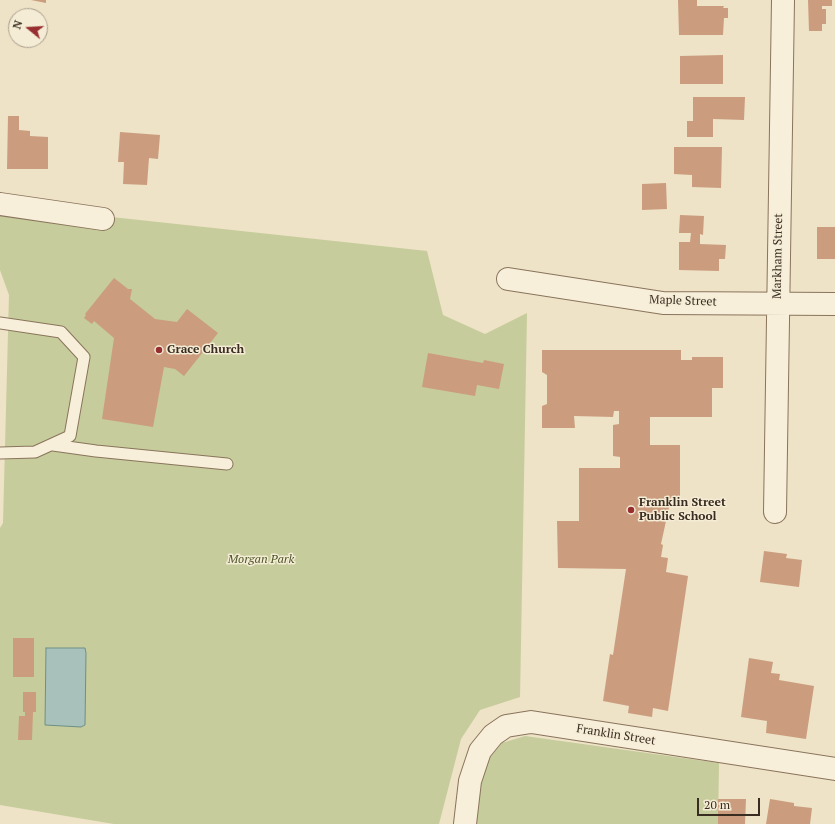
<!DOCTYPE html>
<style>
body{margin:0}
#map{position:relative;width:835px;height:824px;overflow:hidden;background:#eee2c7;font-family:"PT Serif",serif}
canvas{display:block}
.north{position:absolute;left:8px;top:8px;width:40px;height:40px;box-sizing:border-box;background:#f5ecd6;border:1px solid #aa9f8d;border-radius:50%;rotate:288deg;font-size:11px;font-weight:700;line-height:16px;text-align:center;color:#392c20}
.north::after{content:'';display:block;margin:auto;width:14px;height:18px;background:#972e2f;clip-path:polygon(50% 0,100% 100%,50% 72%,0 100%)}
.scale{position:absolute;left:697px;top:798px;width:63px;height:18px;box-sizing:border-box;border:2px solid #392c20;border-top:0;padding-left:5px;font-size:12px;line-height:14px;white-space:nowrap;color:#392c20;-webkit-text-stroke:3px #f5ecd6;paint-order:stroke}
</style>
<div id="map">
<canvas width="835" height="824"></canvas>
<div class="north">N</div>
<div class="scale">20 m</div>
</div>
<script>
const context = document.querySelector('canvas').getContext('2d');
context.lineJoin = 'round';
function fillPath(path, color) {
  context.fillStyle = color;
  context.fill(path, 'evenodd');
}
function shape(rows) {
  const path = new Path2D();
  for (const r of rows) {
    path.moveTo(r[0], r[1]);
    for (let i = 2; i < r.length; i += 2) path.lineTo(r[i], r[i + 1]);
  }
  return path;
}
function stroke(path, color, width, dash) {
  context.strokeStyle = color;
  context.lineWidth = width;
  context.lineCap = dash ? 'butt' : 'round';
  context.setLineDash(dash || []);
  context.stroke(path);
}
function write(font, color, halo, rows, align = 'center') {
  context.font = font + ' "PT Serif",serif';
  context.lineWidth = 3;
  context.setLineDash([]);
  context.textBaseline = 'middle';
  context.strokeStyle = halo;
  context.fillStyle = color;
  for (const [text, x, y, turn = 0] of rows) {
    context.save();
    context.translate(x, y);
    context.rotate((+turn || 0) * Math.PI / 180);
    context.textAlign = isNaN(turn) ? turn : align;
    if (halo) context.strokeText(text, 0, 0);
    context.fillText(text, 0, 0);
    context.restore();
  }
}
const green = shape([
 [0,205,427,251,443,315,485,334,527,313,520,697,480,710,461,739,439,824,114,824,0,805,0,528,3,523,9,295,0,270],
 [525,736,719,763,718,824,476,824,483,766,502,743]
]);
const water = shape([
 [46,648,85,648,86,653,85,725,81,727,45,725,46,648]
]);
const building = shape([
 [31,0,46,0,46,3],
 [678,0,697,0,697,6,724,6,723,8,728,8,728,18,724,18,723,35,679,35],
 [808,0,832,0,832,6,822,6,822,9,826,9,826,24,822,24,822,31,809,31],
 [723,55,723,84,680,84,680,56],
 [693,97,745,97,744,120,713,119,713,137,687,137,687,121,693,121],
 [8,116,19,116,19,130,30,131,30,136,48,137,48,169,7,169],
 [120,132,160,135,158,159,149,158,147,185,123,184,124,162,118,162],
 [674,147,722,147,721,188,692,187,692,175,674,174],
 [666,183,667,209,642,210,642,184],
 [680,215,704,216,703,235,700,234,700,244,726,245,725,259,719,259,719,271,679,270,679,242,690,242,691,233,679,233],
 [817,227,835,227,835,259,817,259],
 [114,278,128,289,132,289,130,299,155,319,177,322,187,309,218,333,184,376,175,369,164,367,153,427,102,419,114,338,94,321,92,324,84,318,86,315,85,314],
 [542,350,681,350,681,360,692,360,692,357,723,357,723,388,712,388,712,417,650,417,650,445,680,445,680,498,671,498,661,544,663,545,661,557,668,558,666,572,688,576,668,711,653,708,652,717,628,713,629,706,603,701,610,654,613,655,626,569,558,568,557,521,579,521,579,468,620,468,620,457,613,456,613,425,619,424,619,411,614,411,613,417,574,416,575,428,542,428,542,406,547,404,547,375,542,372],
 [428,353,483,363,484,360,504,364,499,389,477,385,475,396,422,387],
 [764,551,787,554,786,558,802,560,799,587,760,582],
 [13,638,34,638,34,677,13,677],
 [749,658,773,662,771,673,780,674,779,680,814,686,806,739,766,733,767,721,741,717],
 [23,692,36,692,36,712,33,712,32,740,18,740,19,716,25,716,25,712,23,712],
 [718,799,746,799,745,824,718,824],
 [770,799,794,803,794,806,812,808,810,824,766,824]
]);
const service = shape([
 [0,323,61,332,84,357,70,436,35,452,0,453],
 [53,445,96,451,227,464]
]);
const minor = shape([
 [0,204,103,219],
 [508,279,663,303,835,304],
 [775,512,783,0],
 [465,824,470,781,480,751,493,735,506,726,531,722,835,769]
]);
const markers = [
 [159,350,4,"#972e2f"],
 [631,510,4,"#972e2f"]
];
const streetNames = [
 ["Markham Street",778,256,-89],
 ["Maple Street",683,301,2],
 ["Franklin Street",616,735,9]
];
const poiNames = [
 ["Grace Church",167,350],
 ["Franklin Street",639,503],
 ["Public School",639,517]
];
const parkNames = [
 ["Morgan Park",261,560]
];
fillPath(green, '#c6cc9b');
fillPath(water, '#a8c1ba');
stroke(water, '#6e9087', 1);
fillPath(building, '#cb9d7e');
stroke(service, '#89745c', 13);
stroke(minor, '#89745c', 24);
stroke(service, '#f8efda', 11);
stroke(minor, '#f8efda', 22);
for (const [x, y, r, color] of markers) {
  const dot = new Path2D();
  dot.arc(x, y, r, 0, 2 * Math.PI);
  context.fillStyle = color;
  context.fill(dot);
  stroke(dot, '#f5ecd6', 1.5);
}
write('12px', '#392c20', '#f5ecd6', streetNames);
write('bold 12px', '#392c20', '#f5ecd6', poiNames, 'left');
write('italic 12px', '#4a5527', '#f5ecd6', parkNames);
</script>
